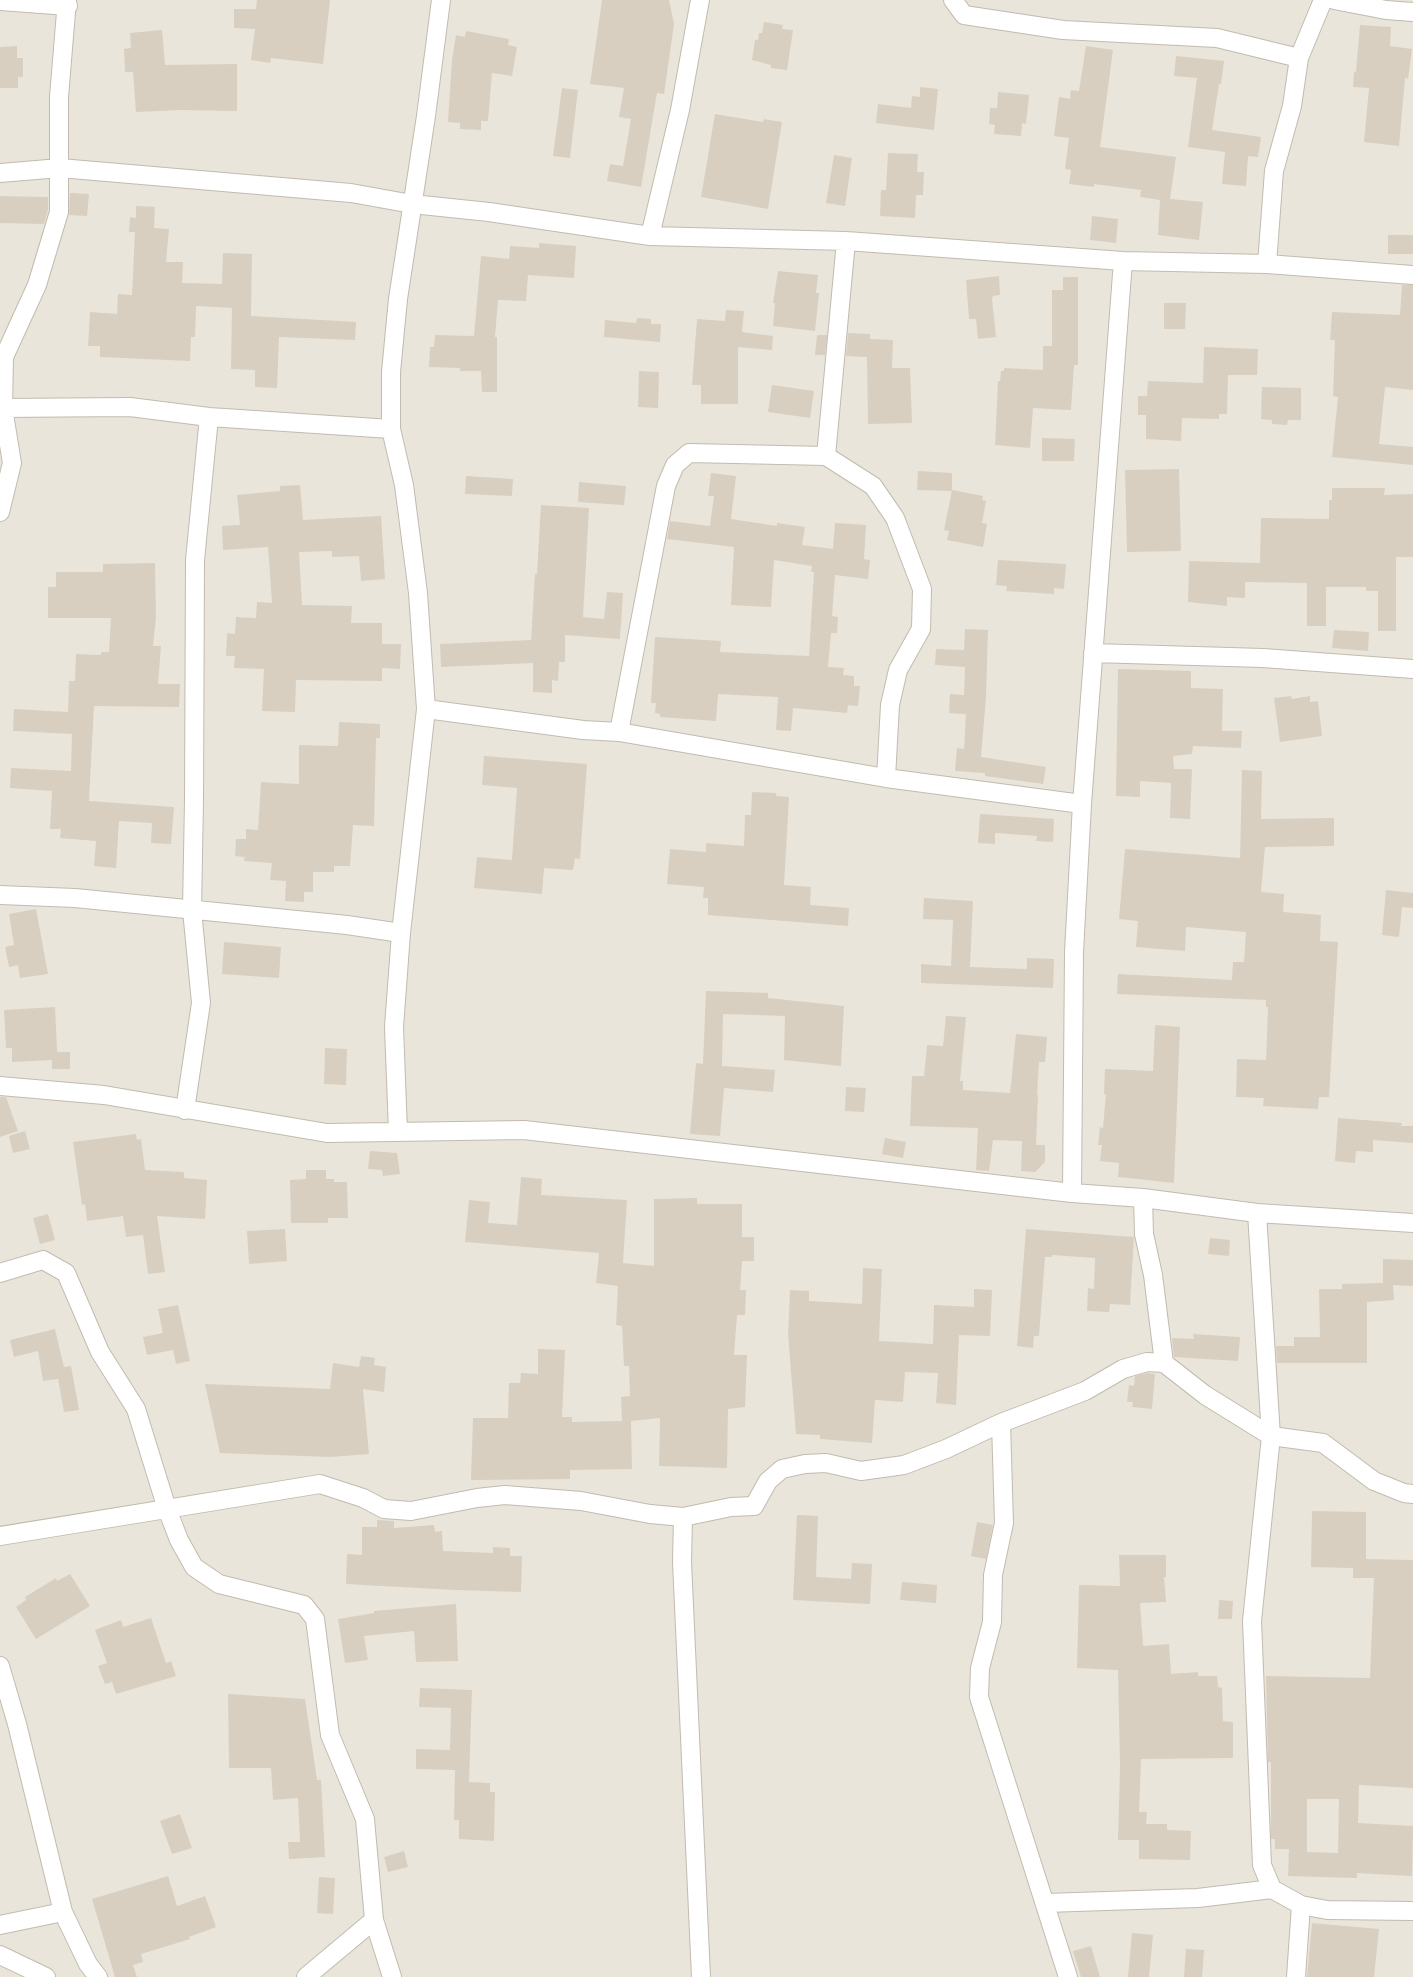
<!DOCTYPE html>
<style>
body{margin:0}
canvas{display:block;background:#f6f3ec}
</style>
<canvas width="1413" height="1977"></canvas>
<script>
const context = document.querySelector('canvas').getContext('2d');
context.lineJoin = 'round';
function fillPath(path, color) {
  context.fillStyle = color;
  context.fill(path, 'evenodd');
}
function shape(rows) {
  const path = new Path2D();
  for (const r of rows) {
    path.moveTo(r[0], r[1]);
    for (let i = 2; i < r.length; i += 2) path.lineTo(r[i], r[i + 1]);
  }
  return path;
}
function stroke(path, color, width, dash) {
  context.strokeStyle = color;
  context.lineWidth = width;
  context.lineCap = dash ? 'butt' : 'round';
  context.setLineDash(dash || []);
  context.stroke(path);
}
const residential = shape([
 [0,0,1413,0,1413,1977,0,1977]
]);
const building = shape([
 [257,0,330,0,323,64,271,58,270,63,251,60,255,29,234,28,234,9,256,9],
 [602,0,669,0,674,24,664,94,657,93,641,187,607,181,610,164,623,166,631,119,619,117,624,88,590,84],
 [764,22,783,25,782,29,793,30,787,70,771,68,771,65,752,60,755,40,758,40,759,33,762,33],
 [1360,25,1391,27,1390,46,1412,49,1408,79,1405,78,1399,146,1364,142,1369,88,1353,87,1354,72,1356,72],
 [162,30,165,65,237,64,237,111,180,110,136,112,133,72,125,72,124,49,131,48,130,33],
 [466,31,509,39,508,45,517,47,512,76,492,73,488,121,481,121,481,130,460,129,460,123,448,122,452,59,456,35,465,37],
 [17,46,17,58,23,58,23,77,18,77,18,88,0,88,0,47],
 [1086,46,1113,50,1100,147,1176,157,1170,199,1203,202,1199,240,1158,235,1160,200,1140,197,1141,190,1094,184,1094,187,1069,184,1071,170,1065,169,1069,138,1054,136,1059,97,1070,99,1071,90,1079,91],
 [1176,56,1224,61,1221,84,1219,84,1212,130,1261,137,1258,157,1248,156,1246,186,1222,184,1225,152,1188,147,1197,78,1174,76],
 [920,87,938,89,934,130,876,123,878,104,911,108,912,96,920,97],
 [562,88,578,90,570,158,553,156],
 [998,92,1029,95,1026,124,1022,123,1021,136,994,134,995,125,989,124,990,108,997,108],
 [715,114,763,122,764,119,782,122,768,209,701,197],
 [888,153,918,154,917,172,924,172,923,195,916,195,915,218,880,216,881,190,886,190],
 [834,155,852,158,845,206,826,203],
 [70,193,89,194,87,216,69,215],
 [0,196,48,197,48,210,44,224,0,223],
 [136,206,155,207,154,228,169,229,166,262,183,262,182,283,222,284,223,253,252,254,251,316,356,322,355,340,279,337,277,388,255,387,255,370,231,369,232,308,196,306,195,337,191,337,190,361,100,357,100,346,88,346,90,312,117,314,118,294,132,295,135,232,129,232,130,217,136,218],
 [1092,216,1118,219,1116,243,1090,240],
 [1388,235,1413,235,1413,254,1388,254],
 [539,243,576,246,574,278,528,275,526,301,498,300,495,337,497,337,497,392,482,392,481,371,460,371,460,368,429,367,430,347,434,347,435,335,474,336,481,256,509,259,510,246,539,248],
 [778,271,818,275,816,293,819,293,815,331,773,326,775,303,773,303],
 [999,276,1000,295,993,296,992,299,996,337,978,339,976,319,969,319,966,280],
 [1063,277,1078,277,1078,365,1074,365,1071,410,1033,408,1030,448,995,445,998,381,1000,381,1001,371,1004,371,1004,368,1043,370,1043,346,1052,346,1052,290,1063,290],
 [1402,285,1413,285,1413,390,1385,387,1379,444,1413,447,1413,465,1332,457,1338,397,1333,396,1335,340,1330,340,1332,312,1400,315],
 [1164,303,1186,303,1185,329,1164,329],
 [726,310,744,311,742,332,773,336,772,350,738,347,738,404,701,404,701,385,692,385,697,319,725,321],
 [637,318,651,319,651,324,661,324,660,342,604,337,605,320,636,323],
 [848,333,870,334,870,339,893,340,892,368,910,368,912,423,868,424,867,357,846,356],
 [817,335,827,335,825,355,815,355],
 [1204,347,1258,349,1257,375,1228,375,1227,414,1219,414,1219,419,1182,418,1181,441,1146,439,1146,415,1138,415,1138,396,1147,396,1148,381,1203,383],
 [639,371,659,372,658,408,638,407],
 [772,385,814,391,810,418,768,412],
 [1262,387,1301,388,1301,420,1288,420,1287,425,1272,424,1272,420,1261,419],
 [1042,438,1075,439,1074,461,1042,461],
 [1179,469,1181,551,1127,552,1125,470],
 [918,471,952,473,952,491,917,490],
 [711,473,736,476,731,519,777,526,777,523,805,527,802,545,833,549,835,523,866,525,864,559,870,560,868,579,835,575,832,616,838,617,837,633,831,633,828,667,844,668,843,675,854,676,854,686,860,686,858,706,848,705,847,713,793,708,791,731,776,730,778,697,718,694,716,721,660,717,660,714,655,713,656,703,651,703,655,637,721,641,720,652,809,656,814,572,811,572,812,566,774,560,771,607,731,605,734,547,667,539,670,521,710,526,714,496,708,496],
 [466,476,513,479,512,496,465,494],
 [579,482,626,486,624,505,578,502],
 [300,485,303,520,381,516,385,579,361,581,359,556,332,557,332,551,299,552,302,605,352,606,351,623,382,623,382,644,401,644,400,669,382,668,382,681,296,680,295,712,262,711,264,669,234,668,235,656,226,656,227,633,235,634,236,617,256,618,257,602,272,603,268,547,223,550,222,526,240,525,237,495,280,491,280,486],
 [1332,488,1385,488,1384,495,1413,494,1413,557,1396,557,1396,631,1378,631,1378,591,1366,591,1366,587,1326,587,1326,626,1307,626,1307,583,1245,582,1245,598,1227,597,1227,606,1188,602,1189,561,1260,563,1261,518,1329,519,1329,500,1332,500],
 [952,490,983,496,982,500,986,501,982,523,987,524,983,547,947,540,949,531,944,530],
 [541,505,589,508,583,617,604,619,607,592,623,593,620,639,565,635,565,662,559,662,558,681,552,680,552,693,533,692,533,663,441,667,440,644,531,640,535,574,537,574],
 [998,560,1066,564,1064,589,1054,588,1054,594,1006,591,1007,586,996,585],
 [155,563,156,617,153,646,161,646,158,684,180,684,179,707,94,706,89,801,174,807,171,844,151,843,152,823,119,821,116,868,94,866,96,841,60,838,61,829,50,829,52,791,10,788,11,768,71,771,72,734,13,731,14,709,68,712,69,681,75,681,76,654,101,655,101,652,109,652,111,618,48,618,48,587,56,587,56,572,103,572,103,564],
 [965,629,988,630,986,697,981,757,1046,767,1043,784,985,776,985,773,955,771,957,748,964,749,966,714,949,713,950,694,964,695,965,667,935,665,936,649,964,650],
 [1334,630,1369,632,1368,651,1332,648],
 [1118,669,1191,671,1191,688,1223,689,1222,731,1242,731,1241,748,1193,746,1192,754,1173,756,1174,769,1192,769,1190,819,1170,818,1171,783,1140,781,1140,797,1116,796],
 [1291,696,1292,699,1310,696,1310,702,1318,701,1322,736,1280,742,1274,698],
 [339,722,380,724,380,738,376,738,374,826,353,825,350,866,334,866,334,872,313,872,313,892,304,892,304,902,285,901,286,881,270,880,272,863,244,861,245,857,235,856,236,839,246,839,246,829,258,830,261,782,299,784,299,745,338,746],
 [484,756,587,764,580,859,575,858,573,870,544,868,542,894,474,888,477,857,512,860,517,788,482,785],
 [1242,770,1262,771,1261,819,1334,818,1334,846,1265,847,1261,892,1284,894,1283,912,1321,915,1320,941,1338,942,1329,1097,1319,1097,1318,1109,1263,1106,1264,1098,1236,1097,1237,1059,1266,1060,1268,1007,1266,1007,1266,1000,1117,994,1118,974,1232,980,1233,962,1244,962,1246,932,1186,927,1185,951,1136,947,1138,921,1119,919,1125,849,1240,858],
 [752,792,776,793,776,796,789,797,784,885,811,887,810,905,849,908,848,926,708,915,708,898,703,898,704,887,667,884,670,849,706,852,706,843,744,846,745,815,751,815],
 [980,814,1054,819,1053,842,1036,841,1037,836,995,833,995,844,978,843],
 [1386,890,1413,893,1413,908,1402,907,1399,937,1382,935],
 [924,898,973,901,970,967,1027,969,1027,958,1054,959,1053,988,921,983,921,964,951,966,953,920,923,919],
 [36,909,48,974,20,978,18,965,9,967,5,947,14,945,9,914],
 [224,942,281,947,279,978,222,974],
 [706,991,768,993,768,998,844,1006,841,1066,784,1060,785,1016,723,1014,722,1066,775,1070,773,1092,724,1088,720,1136,690,1134,696,1063,703,1064],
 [55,1007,57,1052,70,1052,70,1069,52,1069,52,1060,12,1062,12,1048,6,1048,4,1010],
 [946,1016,966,1017,960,1081,963,1081,963,1090,1010,1093,1016,1034,1047,1037,1045,1062,1039,1062,1037,1095,1038,1095,1036,1145,1045,1145,1045,1162,1035,1172,1021,1171,1022,1141,993,1140,989,1171,976,1170,978,1128,910,1126,912,1076,924,1076,927,1045,943,1046],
 [1155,1025,1180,1027,1174,1183,1118,1177,1119,1163,1100,1161,1102,1145,1098,1145,1100,1127,1103,1128,1106,1094,1104,1094,1105,1069,1153,1071],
 [325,1048,347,1049,346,1085,324,1084],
 [846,1087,866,1088,864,1112,845,1111],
 [0,1097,6,1097,18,1131,0,1137],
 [1338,1118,1402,1123,1401,1126,1413,1126,1413,1143,1373,1140,1373,1152,1356,1151,1355,1163,1335,1161],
 [25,1131,30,1149,13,1153,9,1136],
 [136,1134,137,1140,141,1139,145,1170,184,1172,184,1178,207,1180,205,1219,157,1216,165,1272,148,1274,143,1235,126,1237,123,1216,87,1221,85,1204,82,1205,73,1142],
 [885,1138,906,1142,903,1158,882,1154],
 [370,1151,397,1153,400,1174,383,1176,382,1170,368,1169],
 [306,1170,326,1170,326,1179,334,1179,334,1182,347,1182,348,1218,328,1218,328,1223,291,1223,290,1180,306,1179],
 [521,1177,542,1179,541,1195,627,1200,623,1263,654,1266,654,1199,697,1198,697,1204,742,1204,742,1237,754,1237,754,1261,742,1261,740,1290,746,1290,745,1315,737,1315,734,1355,747,1355,745,1407,728,1409,727,1468,659,1466,660,1418,631,1421,632,1469,570,1470,570,1479,471,1480,473,1418,508,1418,509,1383,520,1383,521,1373,538,1374,538,1349,565,1350,562,1417,572,1417,572,1422,622,1421,621,1397,630,1396,629,1366,624,1366,622,1326,616,1325,618,1286,596,1283,599,1253,465,1242,469,1200,490,1202,488,1223,517,1225],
 [48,1214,55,1240,40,1244,33,1218],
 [285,1229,287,1261,249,1264,247,1231],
 [1026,1229,1134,1237,1130,1305,1110,1304,1109,1312,1087,1311,1088,1288,1094,1289,1095,1258,1052,1255,1052,1257,1045,1257,1039,1336,1034,1336,1033,1348,1017,1346],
 [1210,1238,1230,1240,1229,1256,1208,1254],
 [1383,1259,1413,1260,1413,1286,1393,1285,1394,1300,1367,1302,1367,1363,1277,1363,1276,1346,1294,1346,1294,1337,1320,1337,1319,1289,1342,1289,1342,1284,1383,1283],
 [863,1268,882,1269,879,1341,933,1344,934,1305,974,1307,974,1289,992,1290,990,1336,959,1335,956,1405,936,1403,938,1373,905,1372,903,1402,875,1400,872,1443,820,1439,820,1435,796,1434,788,1334,790,1290,809,1291,809,1301,862,1304],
 [178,1305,190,1361,176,1364,173,1350,147,1355,143,1337,163,1333,158,1309],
 [55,1329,64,1367,71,1366,79,1410,64,1412,58,1379,43,1381,38,1351,14,1357,10,1340],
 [1193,1334,1240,1337,1238,1361,1174,1357,1172,1338,1194,1339],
 [361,1356,375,1358,374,1365,386,1367,384,1392,363,1389,369,1454,331,1457,220,1453,205,1384,330,1389,333,1363,359,1367],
 [1147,1373,1155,1374,1152,1409,1132,1407,1133,1402,1127,1402,1129,1385,1134,1386,1135,1376],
 [1312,1511,1366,1512,1366,1559,1413,1560,1413,1788,1359,1785,1358,1823,1413,1826,1412,1876,1357,1873,1357,1878,1288,1876,1289,1849,1275,1849,1275,1839,1271,1839,1271,1762,1268,1762,1266,1676,1370,1678,1374,1578,1353,1578,1353,1568,1311,1567],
 [1307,1799,1339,1799,1338,1853,1307,1852],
 [797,1515,818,1516,816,1577,851,1579,852,1563,872,1564,870,1604,793,1600],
 [377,1520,394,1521,394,1528,434,1525,435,1532,442,1531,443,1551,493,1553,493,1547,510,1548,510,1556,522,1556,521,1592,455,1590,346,1584,347,1554,362,1555,362,1527,377,1527],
 [977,1522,993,1525,986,1559,971,1556],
 [1119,1555,1166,1555,1166,1577,1164,1577,1166,1602,1140,1603,1143,1646,1169,1644,1171,1674,1198,1672,1198,1676,1217,1676,1218,1687,1222,1688,1223,1721,1233,1722,1233,1758,1141,1759,1139,1812,1147,1812,1146,1824,1167,1824,1167,1830,1191,1831,1190,1860,1139,1859,1139,1840,1118,1840,1120,1767,1118,1670,1077,1668,1079,1585,1120,1586],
 [70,1574,90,1606,36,1639,16,1607,26,1600,25,1597,56,1578,57,1581],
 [902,1582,937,1585,936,1603,900,1600],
 [1219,1600,1233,1601,1232,1619,1218,1619],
 [456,1604,458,1661,416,1662,414,1631,364,1636,368,1660,345,1663,338,1619,374,1613,374,1611],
 [151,1618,166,1663,171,1661,176,1676,116,1694,112,1682,105,1684,98,1666,107,1663,95,1630,121,1620,123,1627],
 [420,1688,472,1690,469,1782,490,1783,490,1792,495,1792,494,1841,459,1839,459,1820,454,1820,455,1770,416,1769,416,1749,450,1750,451,1708,419,1707],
 [228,1694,305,1699,317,1780,321,1780,325,1857,289,1859,288,1842,300,1842,298,1798,273,1800,271,1768,229,1768],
 [180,1814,192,1848,172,1854,160,1821],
 [404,1851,408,1867,388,1872,384,1857],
 [168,1876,177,1906,205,1896,216,1927,189,1937,190,1939,141,1954,143,1962,133,1965,137,1977,115,1977,92,1899],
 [319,1877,335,1878,333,1914,317,1913],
 [1312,1923,1379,1929,1374,1977,1307,1977],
 [1132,1933,1153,1935,1149,1977,1128,1977],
 [1091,1946,1100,1977,1081,1977,1073,1951],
 [1186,1949,1204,1950,1202,1977,1184,1977]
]);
const minor = shape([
 [953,0,964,15,1063,30,1217,38,1299,58],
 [1334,0,1386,10,1413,12],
 [0,1,68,6],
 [0,173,60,168,351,193,412,204,489,212,650,236,846,241,1123,261,1267,264,1413,275],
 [650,236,680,110,700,0],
 [1267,264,1274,171,1292,106,1299,58,1323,0],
 [0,408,130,407,209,417,391,429],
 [826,456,846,241],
 [0,512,12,463,3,408,4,357,37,285,59,212,59,97,67,0],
 [1093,653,1263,658,1413,669],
 [426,709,583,730,619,732,886,778,1082,804],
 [619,732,666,486,675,465,689,453,826,456,873,486,895,518,922,589,921,629,898,670,890,705,886,778],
 [0,895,75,898,347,925,401,933],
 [0,1086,104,1095,327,1133,524,1130,1072,1193,1143,1198,1257,1213,1413,1223],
 [185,1110,201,1003,192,910,194,800,195,560,209,417],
 [398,1132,394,1027,401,933,426,709,418,593,404,485,391,429,391,372,398,299,426,116,441,0],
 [1072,1193,1074,952,1082,804,1123,261],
 [1143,1198,1144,1234,1153,1275,1164,1363],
 [1257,1213,1271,1436,1252,1621,1262,1865,1272,1889,1301,1905,1327,1910,1413,1911],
 [0,1273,43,1260,66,1273,100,1352,136,1409,167,1509,179,1540,194,1567,219,1584,304,1605,315,1619,330,1735,365,1819,374,1920,392,1977],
 [1001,1423,1004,1523,993,1575,992,1622,980,1668,979,1697,1068,1977],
 [683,1517,731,1507,754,1506,768,1481,782,1469,805,1464,826,1463,861,1471,904,1465,946,1449,1001,1423,1085,1391,1123,1369,1147,1362,1164,1363,1205,1395,1271,1436,1323,1443,1374,1481,1404,1493,1413,1494],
 [0,1536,320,1484,363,1498,384,1509,411,1511,477,1498,505,1495,581,1501,650,1514,683,1517,682,1562,701,1977],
 [0,1666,17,1724,63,1912,88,1964,98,1977],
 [1045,1903,1198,1898,1272,1889],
 [0,1925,63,1912],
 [0,1955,46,1977],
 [306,1977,374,1920],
 [1296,1977,1301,1905]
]);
fillPath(residential, '#eae5da');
fillPath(building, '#d8cfc1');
stroke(minor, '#c2bbae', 20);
stroke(minor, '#fff', 18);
</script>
